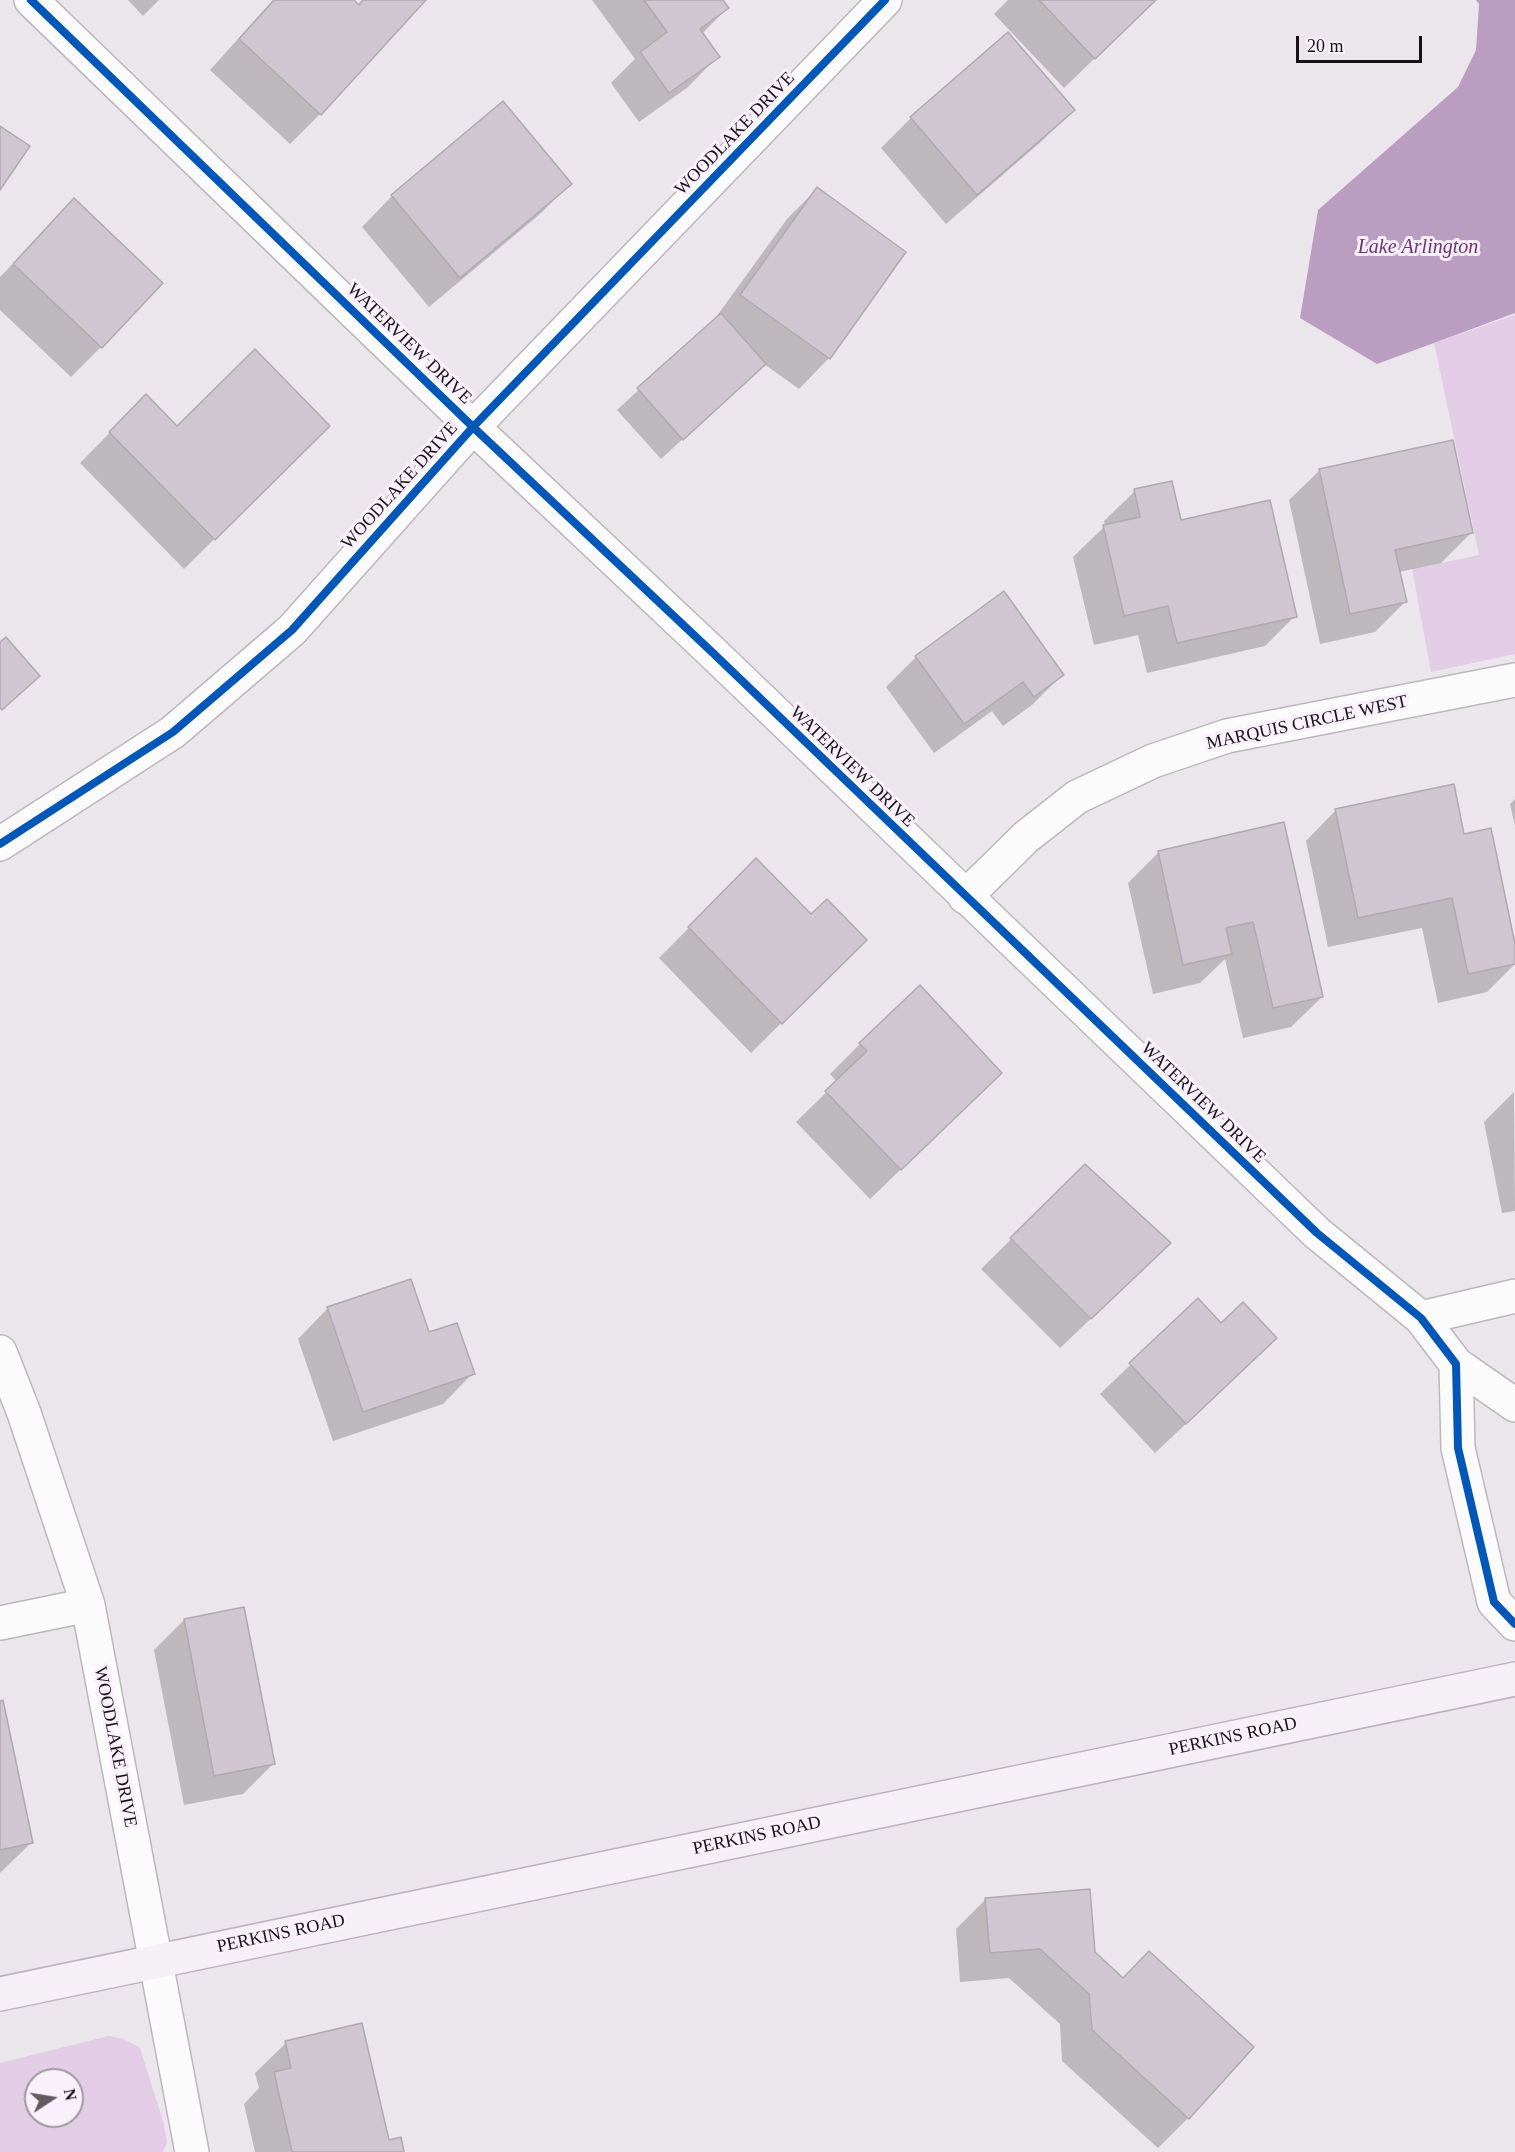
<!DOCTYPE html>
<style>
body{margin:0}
#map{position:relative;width:1515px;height:2152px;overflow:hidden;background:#ebe6eb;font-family:"Times New Roman",serif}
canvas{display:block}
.north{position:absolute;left:24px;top:2068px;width:60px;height:60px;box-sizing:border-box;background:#f9f0fb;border:2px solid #9e98a0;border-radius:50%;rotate:78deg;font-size:16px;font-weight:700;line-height:24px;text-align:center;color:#161317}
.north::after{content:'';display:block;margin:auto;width:21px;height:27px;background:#615d61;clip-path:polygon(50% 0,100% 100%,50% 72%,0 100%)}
.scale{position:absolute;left:1296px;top:36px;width:126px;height:27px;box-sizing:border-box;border:3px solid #161317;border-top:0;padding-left:8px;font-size:18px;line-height:21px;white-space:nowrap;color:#161317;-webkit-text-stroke:4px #f9f0fb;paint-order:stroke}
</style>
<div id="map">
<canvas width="1515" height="2152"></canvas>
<div class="north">N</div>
<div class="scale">20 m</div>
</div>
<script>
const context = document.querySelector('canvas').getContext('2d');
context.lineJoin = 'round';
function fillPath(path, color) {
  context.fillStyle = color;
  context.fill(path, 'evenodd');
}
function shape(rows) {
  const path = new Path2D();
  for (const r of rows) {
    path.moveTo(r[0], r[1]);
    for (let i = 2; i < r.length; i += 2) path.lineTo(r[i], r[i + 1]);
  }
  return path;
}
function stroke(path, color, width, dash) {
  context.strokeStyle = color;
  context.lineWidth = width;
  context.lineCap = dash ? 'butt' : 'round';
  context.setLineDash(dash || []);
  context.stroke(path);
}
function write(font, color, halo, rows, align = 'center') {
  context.font = font + ' "Times New Roman",serif';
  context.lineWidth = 6;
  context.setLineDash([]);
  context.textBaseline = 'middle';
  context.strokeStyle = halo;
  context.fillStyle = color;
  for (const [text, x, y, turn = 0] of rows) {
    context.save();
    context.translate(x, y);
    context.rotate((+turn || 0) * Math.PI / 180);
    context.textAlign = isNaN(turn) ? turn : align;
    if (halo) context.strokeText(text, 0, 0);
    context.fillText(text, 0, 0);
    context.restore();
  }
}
const green = shape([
 [1515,315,1515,654,1431,672,1412,569,1479,555,1434,343],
 [109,2036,124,2039,140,2048,163,2121,167,2142,163,2152,0,2152,0,2063],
 [36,2080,72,2080,72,2116,36,2116]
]);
const water = shape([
 [1476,0,1515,0,1515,313,1377,364,1300,318,1318,210,1458,87,1476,50,1479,4]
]);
const shadow = shape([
 [128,0,159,0,143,16],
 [273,0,352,0,358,5,362,0,424,0,320,114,290,144,210,70],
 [592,0,722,0,727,8,702,34,718,56,688,87,639,122,611,83,635,59],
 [1008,0,1155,0,1064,88,994,14],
 [1008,34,1073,110,1043,140,946,224,881,148,911,118],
 [570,184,540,214,429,307,362,227,392,196],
 [817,189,904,252,829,358,799,389,764,364,661,459,617,410,714,320,787,219],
 [74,200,101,347,71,377,0,310,0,277],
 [146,396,177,428,328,426,184,569,80,463],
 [1320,470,1471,533,1441,563,1399,572,1405,602,1375,632,1320,644,1289,500],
 [1135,491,1180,522,1295,616,1265,646,1147,673,1138,635,1094,645,1073,557,1105,526,1104,521],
 [916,657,1062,675,1032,705,1003,726,992,711,934,753,886,687],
 [1515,799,1515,826,1510,804],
 [1336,810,1463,836,1515,952,1515,964,1487,992,1438,1003,1422,928,1328,947,1306,841],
 [1283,824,1322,997,1291,1027,1243,1038,1225,959,1200,983,1153,994,1128,883,1159,852],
 [756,860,811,916,865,940,751,1053,659,958],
 [860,1044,970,1103,870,1199,796,1122,837,1082,830,1074],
 [1514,1092,1515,1211,1502,1213,1484,1122],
 [1085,1166,1139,1273,1060,1348,981,1269],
 [1198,1300,1245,1368,1155,1453,1100,1394],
 [328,1308,428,1334,473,1373,443,1404,333,1441,298,1339],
 [184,1620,273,1764,243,1794,184,1805,154,1650],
 [0,1702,32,1842,0,1873],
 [986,1899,1093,1953,1122,1979,1252,2047,1188,2118,1158,2148,1062,2061,1060,2024,1009,1978,960,1982,956,1929],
 [286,2043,388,2142,403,2152,255,2152,244,2104,259,2088,255,2073]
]);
const building = shape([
 [274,0,354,0,359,5,363,0,426,0,321,115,239,39,274,0],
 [644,0,723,0,729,8,700,29,720,57,669,93,640,52,667,32,644,0],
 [1039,0,1156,0,1095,59,1039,0],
 [1008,32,1075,110,977,195,910,117,1008,32],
 [503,101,572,184,460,278,391,195,503,101],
 [0,126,30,146,0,190,0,126],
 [817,187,906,252,830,359,740,295,817,187],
 [74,198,163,283,102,348,13,264,74,198],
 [721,313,766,364,683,440,637,388,721,313],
 [255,349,330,426,215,540,109,432,146,394,177,426,255,349],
 [1453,440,1473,533,1395,550,1407,602,1350,614,1319,469,1453,440],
 [1172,481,1181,520,1270,500,1297,617,1177,643,1168,606,1124,616,1103,525,1140,517,1134,489,1172,481],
 [1004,591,1064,675,1034,697,1023,682,964,724,915,656,1004,591],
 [6,637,40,676,2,710,0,708,0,642,6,637],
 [1454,784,1464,834,1491,828,1515,944,1515,964,1468,974,1452,898,1358,918,1335,809,1454,784],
 [1284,822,1323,997,1273,1008,1253,922,1226,928,1232,954,1183,965,1158,851,1284,822],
 [756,858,811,914,827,899,867,940,782,1024,688,927,756,858],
 [920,985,1002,1073,901,1170,825,1091,867,1051,859,1043,920,985],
 [1085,1164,1171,1243,1091,1319,1010,1238,1085,1164],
 [411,1279,429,1332,457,1323,475,1374,363,1412,327,1307,411,1279],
 [1198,1298,1221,1323,1243,1302,1277,1338,1186,1424,1129,1363,1198,1298],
 [244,1607,275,1764,214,1776,184,1619,244,1607],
 [3,1700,33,1843,0,1850,0,1701,3,1700],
 [1090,1889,1095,1952,1123,1978,1149,1951,1254,2047,1189,2119,1092,2030,1089,1994,1040,1949,990,1953,985,1898,1090,1889],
 [362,2023,389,2140,401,2137,404,2152,292,2152,274,2072,291,2068,285,2041,362,2023]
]);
const minor = shape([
 [31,0,473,427,713,653,1317,1233,1421,1318,1456,1364,1458,1448,1494,1602,1515,1624],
 [0,844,173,732,292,630,473,427,885,0],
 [965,897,1026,837,1077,797,1153,761,1227,736,1515,680],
 [1421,1318,1515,1296],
 [0,1352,24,1413,88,1605,192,2152],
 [1456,1364,1515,1405],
 [0,1623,88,1605]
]);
const major = shape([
 [0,1994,1515,1679]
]);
const cycleway = shape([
 [31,0,473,427,713,653,1317,1233,1421,1318,1456,1364,1458,1448,1494,1602,1515,1624],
 [0,844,173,732,292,630,473,427,885,0]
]);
const streetNames = [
 ["WOODLAKE DRIVE",735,134,-46],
 ["WATERVIEW DRIVE",409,344,44],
 ["WOODLAKE DRIVE",400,486,-48],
 ["MARQUIS CIRCLE WEST",1307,723,-12],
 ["WATERVIEW DRIVE",852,767,44],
 ["WATERVIEW DRIVE",1203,1103,44],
 ["PERKINS ROAD",1233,1737,-12],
 ["WOODLAKE DRIVE",115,1747,79],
 ["PERKINS ROAD",757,1836,-12],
 ["PERKINS ROAD",281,1934,-12]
];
const waterNames = [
 ["Lake Arlington",1418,248]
];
fillPath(green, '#e2cce6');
fillPath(water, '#ba9dc0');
fillPath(shadow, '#0003');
fillPath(building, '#d0c6d1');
stroke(building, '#aeaaae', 1.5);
stroke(minor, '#bbb7bc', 36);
stroke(major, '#bdb2be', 36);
stroke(minor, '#fcfbfc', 33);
stroke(major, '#f5eff6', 33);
stroke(cycleway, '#0057b8', 8);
write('18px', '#161317', '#f9f0fb', streetNames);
write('italic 20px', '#673671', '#f9f0fb', waterNames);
</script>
